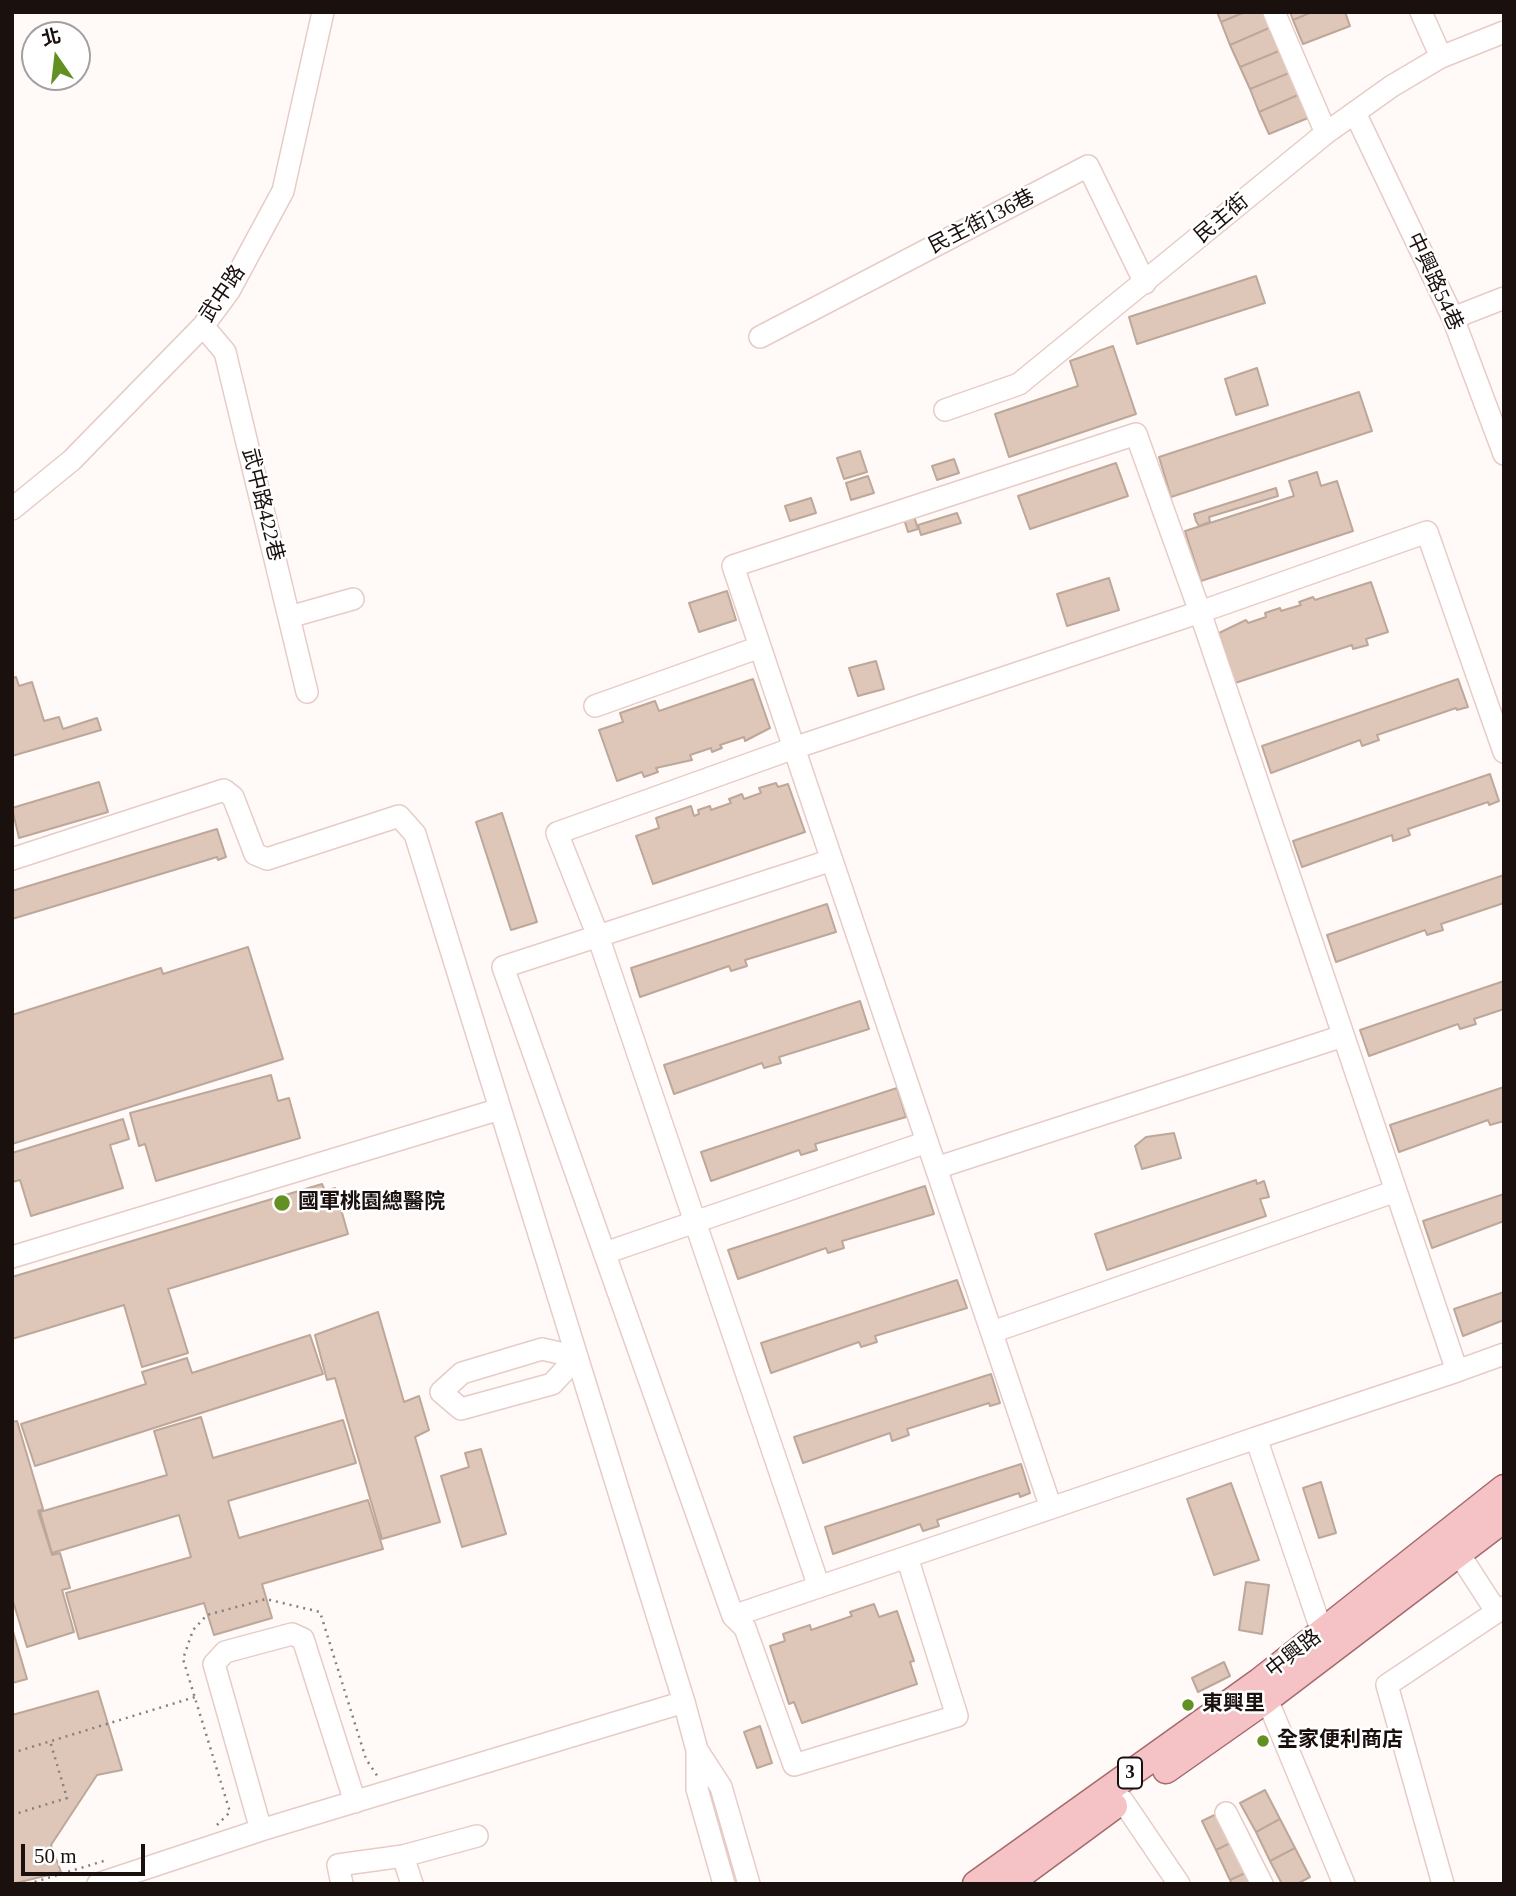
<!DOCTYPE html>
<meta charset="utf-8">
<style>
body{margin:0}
#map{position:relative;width:1516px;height:1896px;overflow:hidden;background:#fff9f8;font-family:"Times New Roman","Noto Sans TC",serif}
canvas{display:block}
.frame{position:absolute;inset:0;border:14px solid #1a110f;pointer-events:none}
.north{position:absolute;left:21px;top:21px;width:70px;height:70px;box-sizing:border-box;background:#fff;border:2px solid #a3a09f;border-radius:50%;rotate:346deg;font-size:19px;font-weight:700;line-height:28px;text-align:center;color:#1a110f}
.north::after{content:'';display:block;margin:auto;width:24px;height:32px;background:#639023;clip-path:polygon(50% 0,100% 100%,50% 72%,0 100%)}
.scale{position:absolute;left:21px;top:1844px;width:124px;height:32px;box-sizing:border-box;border:4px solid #1a110f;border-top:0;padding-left:9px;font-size:21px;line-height:24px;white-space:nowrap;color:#1a110f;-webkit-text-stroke:5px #fff;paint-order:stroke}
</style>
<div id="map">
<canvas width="1516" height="1896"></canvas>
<div class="frame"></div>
<div class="north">北</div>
<div class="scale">50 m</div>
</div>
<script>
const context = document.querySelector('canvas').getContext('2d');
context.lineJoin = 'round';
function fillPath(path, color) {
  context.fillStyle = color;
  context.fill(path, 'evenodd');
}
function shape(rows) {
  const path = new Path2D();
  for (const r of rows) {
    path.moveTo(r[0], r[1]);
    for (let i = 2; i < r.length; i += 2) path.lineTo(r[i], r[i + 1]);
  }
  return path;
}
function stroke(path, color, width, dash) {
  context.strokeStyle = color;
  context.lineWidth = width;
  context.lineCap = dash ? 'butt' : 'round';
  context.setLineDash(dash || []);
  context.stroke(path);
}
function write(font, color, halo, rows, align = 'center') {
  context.font = font + ' "Times New Roman","Noto Sans TC",serif';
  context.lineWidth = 5;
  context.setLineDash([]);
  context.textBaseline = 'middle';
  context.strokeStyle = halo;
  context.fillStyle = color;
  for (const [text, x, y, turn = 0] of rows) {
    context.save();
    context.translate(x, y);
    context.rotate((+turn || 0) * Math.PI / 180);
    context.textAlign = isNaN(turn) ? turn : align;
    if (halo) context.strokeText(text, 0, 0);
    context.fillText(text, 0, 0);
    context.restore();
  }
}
const building = shape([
 [1217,12,1245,12,1221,22,1217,12],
 [1245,12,1263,12,1269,28,1230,45,1221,22,1245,12],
 [1290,12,1312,12,1293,20,1290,12],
 [1312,12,1345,12,1350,26,1303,44,1293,20,1312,12],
 [1269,28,1279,51,1240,67,1230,45,1269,28],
 [1279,51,1289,73,1250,89,1240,67,1279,51],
 [1289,73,1298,95,1259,112,1250,89,1289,73],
 [1298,95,1308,118,1269,134,1259,112,1298,95],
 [1256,276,1265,303,1137,344,1129,317,1256,276],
 [1113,346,1136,414,1009,457,995,414,1078,386,1070,361,1113,346],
 [1257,368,1268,405,1236,415,1225,379,1257,368],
 [1359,392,1372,431,1171,497,1159,457,1359,392],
 [860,451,867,472,844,479,837,458,860,451],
 [954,459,959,473,937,480,932,466,954,459],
 [1116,463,1128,496,1030,529,1018,496,1116,463],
 [1317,472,1321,486,1337,481,1353,531,1201,581,1185,531,1294,496,1289,481,1317,472],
 [868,476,874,493,851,500,846,483,868,476],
 [1276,488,1278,496,1209,517,1210,522,1199,526,1196,521,1194,514,1276,488],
 [811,498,816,513,790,521,785,506,811,498],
 [913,513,918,529,908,532,903,516,913,513],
 [957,513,961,523,921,535,918,525,957,513],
 [1109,578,1119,610,1067,626,1057,594,1109,578],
 [1371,582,1388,632,1366,639,1368,645,1353,649,1352,645,1235,683,1219,633,1246,620,1248,623,1266,617,1265,613,1280,608,1281,611,1301,605,1299,602,1313,597,1315,600,1371,582],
 [727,591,736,620,699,632,689,603,727,591],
 [876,661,884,689,858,696,849,668,876,661],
 [16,677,19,686,32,682,44,721,59,717,63,729,97,718,101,730,12,756,12,678,16,677],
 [753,679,770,728,745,741,744,737,720,745,722,748,712,752,711,748,690,755,692,760,656,768,658,772,644,777,642,772,617,781,599,730,623,722,620,713,655,701,659,711,753,679],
 [1458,679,1468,707,1457,710,1456,708,1377,735,1379,740,1362,746,1360,740,1271,773,1262,746,1458,679],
 [1490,774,1499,801,1489,805,1488,802,1408,829,1410,835,1393,841,1392,835,1302,867,1293,841,1490,774],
 [99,782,108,812,19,838,12,808,99,782],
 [776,783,778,787,788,784,805,832,653,884,636,836,659,828,656,818,691,806,694,816,699,814,698,810,710,806,711,810,731,803,729,799,742,794,744,799,761,793,759,788,776,783],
 [502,813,537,922,511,930,476,822,502,813],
 [217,829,226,857,218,860,217,857,12,919,12,891,217,829],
 [1504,875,1504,903,1441,924,1443,930,1427,935,1425,930,1336,962,1327,935,1504,875],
 [827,904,836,932,745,960,747,966,731,971,729,966,640,997,631,968,827,904],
 [248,947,283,1059,12,1144,12,1015,161,968,163,974,248,947],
 [1504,981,1504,1009,1474,1019,1476,1024,1460,1029,1458,1024,1369,1056,1360,1030,1504,981],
 [860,1001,869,1029,779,1057,781,1063,764,1068,762,1063,674,1094,664,1065,860,1001],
 [271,1075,278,1101,289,1098,300,1138,156,1181,145,1144,139,1146,130,1113,271,1075],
 [1504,1087,1504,1121,1490,1125,1488,1120,1399,1152,1390,1125,1504,1087],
 [897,1088,906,1117,815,1144,817,1150,801,1155,799,1150,711,1181,701,1152,897,1088],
 [123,1119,129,1139,110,1145,123,1188,31,1216,20,1180,12,1182,12,1153,123,1119],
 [1174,1133,1181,1158,1142,1169,1135,1146,1146,1137,1174,1133],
 [1256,1180,1257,1184,1264,1181,1269,1197,1260,1199,1266,1216,1107,1270,1095,1234,1256,1180],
 [322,1184,325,1191,335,1188,348,1234,168,1289,188,1353,142,1367,124,1305,12,1339,12,1277,322,1184],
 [925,1186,934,1214,842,1241,844,1248,828,1253,826,1248,738,1279,728,1250,925,1186],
 [1504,1194,1504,1221,1432,1248,1423,1221,1504,1194],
 [957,1280,967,1308,875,1336,877,1342,861,1347,859,1342,771,1373,761,1343,957,1280],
 [1504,1292,1504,1320,1463,1336,1454,1309,1504,1292],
 [378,1312,404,1402,419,1396,429,1430,415,1437,440,1522,382,1539,335,1378,327,1380,315,1335,378,1312],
 [310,1335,323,1374,35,1466,21,1424,146,1384,142,1372,187,1358,192,1373,310,1335],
 [991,1374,1000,1403,990,1406,989,1403,907,1429,909,1435,892,1441,890,1433,803,1463,794,1437,991,1374],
 [201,1417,213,1458,343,1420,356,1463,228,1501,239,1538,368,1500,383,1549,262,1584,272,1618,214,1635,204,1603,79,1639,66,1593,191,1557,179,1515,52,1553,40,1512,167,1475,154,1431,201,1417],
 [17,1421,43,1509,38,1511,52,1555,60,1553,70,1588,62,1590,74,1632,27,1647,12,1598,12,1422,17,1421],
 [481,1449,506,1534,462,1547,441,1476,469,1467,465,1453,481,1449],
 [1021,1464,1030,1493,1020,1497,1019,1493,937,1520,939,1526,923,1531,920,1524,833,1554,825,1527,1021,1464],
 [1321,1482,1336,1533,1319,1538,1303,1488,1321,1482],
 [1231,1483,1259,1560,1214,1575,1187,1499,1231,1483],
 [1246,1582,1269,1585,1262,1634,1239,1630,1246,1582],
 [874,1604,879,1617,897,1611,914,1661,910,1662,917,1684,802,1723,794,1702,789,1704,770,1646,785,1641,783,1634,810,1625,811,1630,852,1616,850,1612,874,1604],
 [12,1628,27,1679,12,1683,12,1628],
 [1224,1662,1230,1676,1198,1692,1192,1678,1224,1662],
 [98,1691,122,1770,97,1775,51,1845,61,1872,12,1884,12,1715,98,1691],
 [760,1726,772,1763,757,1768,744,1732,760,1726],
 [1265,1790,1280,1819,1256,1832,1240,1803,1265,1790],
 [1227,1809,1241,1838,1216,1850,1202,1821,1227,1809],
 [1280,1819,1295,1848,1270,1861,1256,1832,1280,1819],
 [1241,1838,1256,1868,1230,1880,1216,1850,1241,1838],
 [1295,1848,1310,1877,1297,1884,1282,1884,1270,1861,1295,1848],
 [1256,1868,1263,1884,1232,1884,1230,1880,1256,1868]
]);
const path = shape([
 [12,1753,195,1697],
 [12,1815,67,1798,50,1741],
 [217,1825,230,1812,183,1659,193,1630,207,1615,266,1599,320,1612,366,1759,378,1777],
 [28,1884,107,1860]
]);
const minor = shape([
 [1274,12,1326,133],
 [1421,12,1441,57],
 [1356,115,1453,318,1504,454],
 [1453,318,1504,298],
 [203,326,225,352,307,692],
 [760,337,1088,166,1145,283],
 [945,410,1019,384,1326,133,1392,86,1441,57,1504,32],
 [12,509,72,460,203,326,229,291,283,191,323,12],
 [289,617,353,599],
 [595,706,760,647],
 [12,859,224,790,233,797,255,854,267,859,399,816,415,834,684,1702,697,1750,697,1789,724,1884],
 [832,860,503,967,733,1616,1051,1508],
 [936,1168,1343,1036],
 [605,1253,927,1142],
 [12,1257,500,1109],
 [992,1332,1396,1191],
 [542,1349,577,1357,552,1384,461,1409,441,1392,462,1373,542,1349],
 [1457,1371,1504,1354],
 [1256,1438,1051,1508,794,748,1200,612,1457,1371,1256,1438,1326,1644],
 [1450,1540,1496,1611],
 [819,1587,598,936,557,833,794,748,733,566,1136,434,1200,612,1427,532,1504,752],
 [733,1616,745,1628,794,1765,957,1716,907,1557],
 [1261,1685,1344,1884],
 [697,1750,721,1787,749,1884],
 [1122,1800,1179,1884],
 [1226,1813,1262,1884],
 [261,1830,214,1664,225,1652,292,1634,303,1639,355,1802],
 [403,1856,412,1884],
 [98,1884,261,1830,684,1702],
 [342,1884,338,1865,403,1856,477,1836],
 [1443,1884,1387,1685,1504,1607]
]);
const major = shape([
 [1166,1770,1267,1699,1504,1519],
 [976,1884,1260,1681,1504,1488],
 [1008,1884,1114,1806]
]);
const markers = [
 [282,1203,9,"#639023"],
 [1188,1705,7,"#639023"],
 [1263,1741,7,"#639023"]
];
const shields = [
 [1130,1773,24]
];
const shieldNames = [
 ["3",1130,1773]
];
const streetNames = [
 ["民主街",1222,219,-40],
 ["民主街136巷",982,222,-27],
 ["中興路54巷",1434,282,65],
 ["武中路",223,294,-56],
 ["武中路422巷",262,505,76],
 ["中興路",1294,1654,-38]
];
const poiNames = [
 ["國軍桃園總醫院",298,1203],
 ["東興里",1202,1705],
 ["全家便利商店",1277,1741]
];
fillPath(building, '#dec7b9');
stroke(building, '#bda799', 2);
stroke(minor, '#e7ccc6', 24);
stroke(major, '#a4696d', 29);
stroke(path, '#867f7d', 2.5, [2, 5]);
stroke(minor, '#fff', 21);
stroke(major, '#f5c2c6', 26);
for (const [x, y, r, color] of markers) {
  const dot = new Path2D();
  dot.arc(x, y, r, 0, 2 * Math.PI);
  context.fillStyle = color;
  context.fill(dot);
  stroke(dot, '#fff', 2.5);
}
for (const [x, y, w] of shields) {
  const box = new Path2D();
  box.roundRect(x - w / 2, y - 15.5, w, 31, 5);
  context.fillStyle = '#fff';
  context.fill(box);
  stroke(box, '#1a110f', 2);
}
write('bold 19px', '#1a110f', null, shieldNames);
write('21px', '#1a110f', '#fff', streetNames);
write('bold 21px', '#1a110f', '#fff', poiNames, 'left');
</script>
